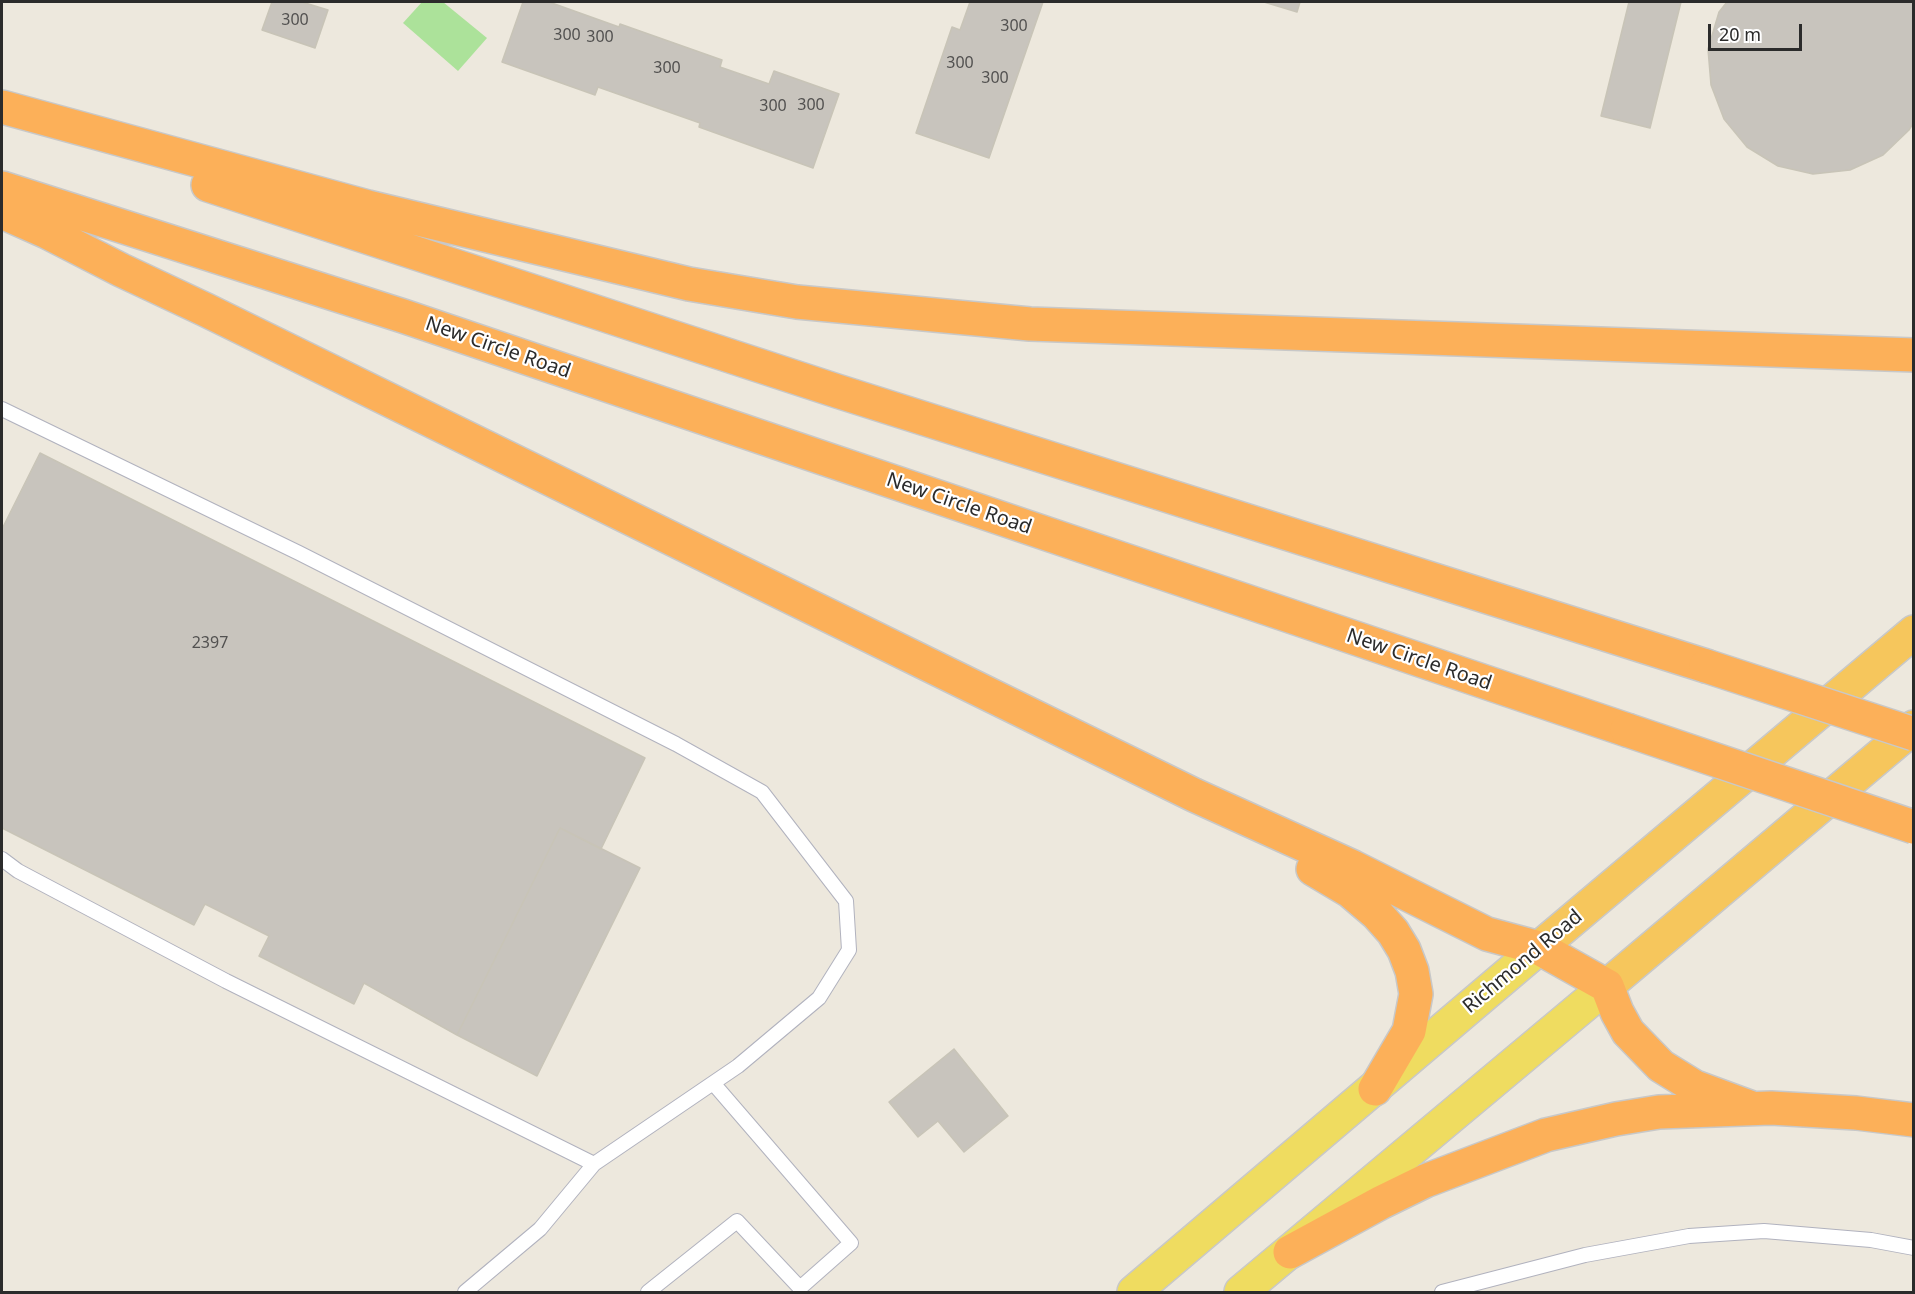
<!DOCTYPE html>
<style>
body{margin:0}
#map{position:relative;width:1915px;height:1294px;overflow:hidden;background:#ede8dd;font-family:"Noto Sans",sans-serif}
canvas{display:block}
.frame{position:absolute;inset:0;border:3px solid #2b2b2b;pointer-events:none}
.scale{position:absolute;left:1708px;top:24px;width:94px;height:27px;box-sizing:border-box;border:3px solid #2b2b2b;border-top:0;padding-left:8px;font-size:18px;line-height:21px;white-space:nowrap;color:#2b2b2b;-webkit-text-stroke:4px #fff;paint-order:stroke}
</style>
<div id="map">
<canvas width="1915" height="1294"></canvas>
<div class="frame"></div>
<div class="scale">20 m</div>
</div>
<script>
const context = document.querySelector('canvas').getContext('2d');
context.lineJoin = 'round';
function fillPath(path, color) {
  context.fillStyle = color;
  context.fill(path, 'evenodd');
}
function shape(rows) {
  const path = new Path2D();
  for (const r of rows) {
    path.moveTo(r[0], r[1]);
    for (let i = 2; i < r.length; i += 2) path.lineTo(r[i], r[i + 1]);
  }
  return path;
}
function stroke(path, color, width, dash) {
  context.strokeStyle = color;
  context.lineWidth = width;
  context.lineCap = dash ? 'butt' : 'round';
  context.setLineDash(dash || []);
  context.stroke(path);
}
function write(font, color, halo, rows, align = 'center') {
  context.font = font + ' "Noto Sans",sans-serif';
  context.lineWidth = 4.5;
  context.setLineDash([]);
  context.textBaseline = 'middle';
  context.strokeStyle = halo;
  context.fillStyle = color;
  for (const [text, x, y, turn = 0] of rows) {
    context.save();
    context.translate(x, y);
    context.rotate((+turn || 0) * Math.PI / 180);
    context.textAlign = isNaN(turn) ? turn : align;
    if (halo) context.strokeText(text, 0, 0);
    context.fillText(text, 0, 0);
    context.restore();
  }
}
const green = shape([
 [422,2,443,2,487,38,458,71,403,23]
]);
const building = shape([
 [272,2,302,2,328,10,315,48,262,30,272,2],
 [523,2,549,2,619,27,620,24,722,60,720,67,769,84,774,71,839,94,813,168,699,127,700,123,598,87,595,95,502,62,523,2],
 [970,2,1043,2,989,158,916,133,952,27,960,30,970,2],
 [1264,2,1300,2,1297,12,1264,2],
 [1629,2,1681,2,1650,128,1601,116,1629,2],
 [1727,2,1914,2,1914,122,1909,130,1883,155,1850,170,1813,174,1778,166,1747,147,1724,119,1711,85,1708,49,1719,12,1727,2],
 [40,453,645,758,601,849,560,828,457,1035,364,983,354,1004,259,956,269,936,205,904,194,925,2,828,2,529,40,453],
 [560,828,640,868,537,1076,457,1035,560,828],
 [954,1049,1008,1116,964,1152,938,1121,918,1137,889,1102,954,1049]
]);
const service = shape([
 [2,409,299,553,676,744,762,792,846,901,849,950,819,998,738,1066,594,1164],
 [2,859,18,871,226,981,594,1164,540,1229,465,1292],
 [648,1292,737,1221,800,1288,851,1243,713,1083],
 [1442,1292,1585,1255,1689,1236,1764,1231,1871,1240,1914,1248]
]);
const primary = shape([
 [1134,1292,1539,948],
 [1241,1292,1607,986]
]);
const trunk = shape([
 [1539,948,1914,632],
 [1607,986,1914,727]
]);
const motorway = shape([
 [2,107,368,207,689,284,797,302,1030,324,1914,355],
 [208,185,837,391,1706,666],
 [2,188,403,316,1627,730],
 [2,212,47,232,121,270,206,310,1194,795,1353,867,1487,934,1539,948,1607,986,1617,1012,1628,1032,1661,1066,1695,1087,1752,1108],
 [1313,869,1350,891,1377,914,1393,932,1404,950,1412,971,1416,994,1409,1031,1375,1089],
 [1290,1252,1382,1202,1425,1181,1546,1135,1616,1119,1659,1112,1771,1108,1856,1113,1914,1120]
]);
const motorwayBridge = shape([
 [1706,666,1914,734],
 [1627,730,1914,827]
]);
const numberNames = [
 ["300",295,20],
 ["300",1014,26],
 ["300",567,35],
 ["300",600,37],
 ["300",960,63],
 ["300",667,68],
 ["300",995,78],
 ["300",811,105],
 ["300",773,106],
 ["2397",210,643]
];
const streetNames = [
 ["New Circle Road",498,348,19],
 ["New Circle Road",959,504,19],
 ["New Circle Road",1419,660,19],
 ["Richmond Road",1523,962,-40]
];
fillPath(green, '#ace29a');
fillPath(building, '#c8c4bd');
stroke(building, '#c8c4b7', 1.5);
stroke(service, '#b1b2be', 16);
stroke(primary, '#c8c8c8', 36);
stroke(trunk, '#c8c8c8', 36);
stroke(motorway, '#c8c8c8', 36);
stroke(service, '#fff', 14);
stroke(primary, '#efdc60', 33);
stroke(trunk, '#f6c65c', 33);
stroke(motorway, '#fcb059', 33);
stroke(motorwayBridge, '#c8c8c8', 36, []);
stroke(motorwayBridge, '#fcb059', 33);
write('16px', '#525150', null, numberNames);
write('20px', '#2b2b2b', '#fff', streetNames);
</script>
